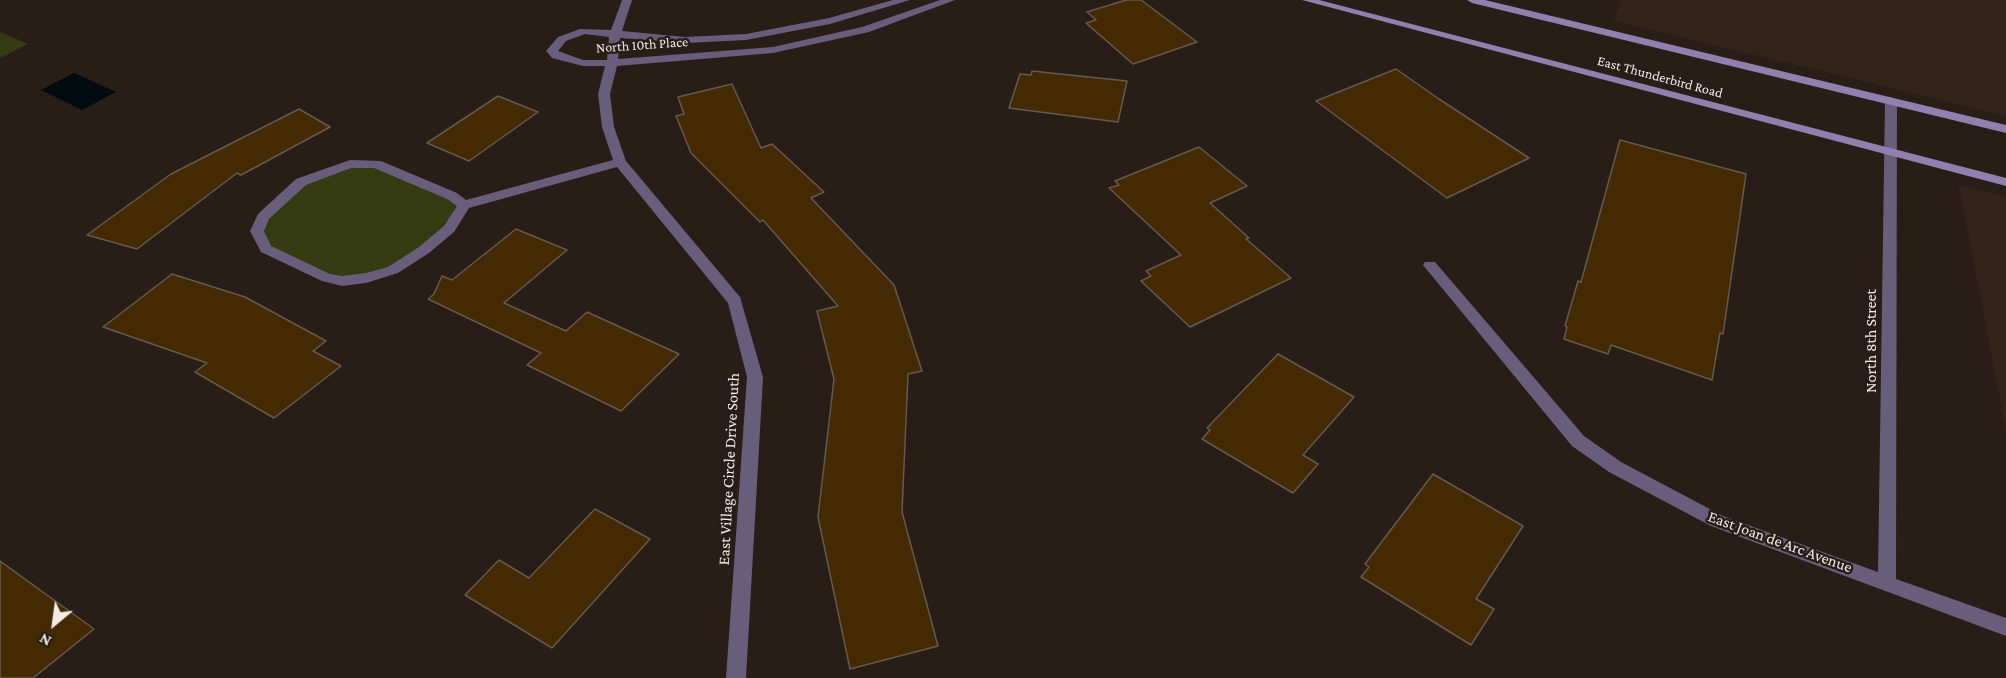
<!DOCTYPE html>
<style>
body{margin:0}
#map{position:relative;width:2006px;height:678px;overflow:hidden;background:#291d17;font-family:"Crimson Pro",serif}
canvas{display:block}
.north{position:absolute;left:24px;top:594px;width:60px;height:60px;-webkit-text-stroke:4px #291d17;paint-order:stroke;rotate:209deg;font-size:16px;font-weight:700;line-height:24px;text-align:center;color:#f3ebe7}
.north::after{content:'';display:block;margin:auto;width:21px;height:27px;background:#f3ebe7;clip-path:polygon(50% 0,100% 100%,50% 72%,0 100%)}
</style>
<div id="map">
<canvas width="2006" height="678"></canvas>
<div class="north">N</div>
</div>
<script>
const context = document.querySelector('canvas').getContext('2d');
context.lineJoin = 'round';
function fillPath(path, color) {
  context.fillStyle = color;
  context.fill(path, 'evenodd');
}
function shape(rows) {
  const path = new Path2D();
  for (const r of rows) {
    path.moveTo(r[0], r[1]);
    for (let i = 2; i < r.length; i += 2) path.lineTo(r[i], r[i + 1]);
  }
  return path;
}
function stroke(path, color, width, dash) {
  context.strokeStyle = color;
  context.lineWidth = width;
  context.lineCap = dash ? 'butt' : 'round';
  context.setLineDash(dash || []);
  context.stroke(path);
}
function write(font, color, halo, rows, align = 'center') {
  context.font = font + ' "Crimson Pro",serif';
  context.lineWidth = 5;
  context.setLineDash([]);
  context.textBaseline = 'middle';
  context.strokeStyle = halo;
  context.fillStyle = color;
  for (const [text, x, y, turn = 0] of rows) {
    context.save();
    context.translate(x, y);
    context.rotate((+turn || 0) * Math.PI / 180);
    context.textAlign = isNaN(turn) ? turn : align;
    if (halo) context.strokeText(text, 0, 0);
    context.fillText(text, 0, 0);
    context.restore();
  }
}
const commercial = shape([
 [1621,0,2006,0,2006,116,1614,21],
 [1959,185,2006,197,2006,431]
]);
const green = shape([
 [0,32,28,44,0,58],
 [376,164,464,205,449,229,393,270,342,281,266,249,263,217,301,182,325,171]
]);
const water = shape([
 [74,73,116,92,82,110,41,90]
]);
const building = shape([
 [1126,0,1141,0,1197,42,1133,64,1086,23,1096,20,1087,12,1126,0],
 [1396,69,1439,99,1529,158,1447,198,1316,101,1396,69],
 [1032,71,1127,81,1118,122,1009,108,1020,74,1031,75,1032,71],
 [732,84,761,148,772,144,824,192,811,198,894,285,922,371,908,374,902,512,938,646,850,669,818,517,834,379,817,311,838,306,763,220,760,222,691,153,676,116,684,114,678,97,732,84],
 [498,96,538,112,469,161,427,143,498,96],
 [299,109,330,127,241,175,237,173,137,249,87,235,171,174,299,109],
 [1620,140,1746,174,1723,334,1720,333,1712,380,1611,345,1608,354,1564,339,1567,327,1565,326,1578,281,1581,282,1620,140],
 [1199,147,1247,186,1210,203,1249,238,1246,239,1291,278,1190,327,1141,281,1151,276,1146,271,1181,255,1109,188,1119,185,1115,181,1199,147],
 [516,229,567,250,504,303,566,331,587,312,679,354,621,411,527,365,541,353,428,299,434,294,442,276,452,280,516,229],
 [172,274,245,297,326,341,313,351,341,366,274,418,195,372,207,363,103,327,172,274],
 [1278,354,1354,397,1303,455,1318,464,1293,493,1202,439,1210,430,1207,428,1278,354],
 [1433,474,1523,526,1476,599,1494,609,1471,645,1361,577,1369,567,1365,564,1433,474],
 [595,509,650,539,552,648,465,595,499,560,529,578,595,509],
 [0,561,94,629,33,678,0,678,0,561]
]);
const minor = shape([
 [622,0,632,0,622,31,685,37,746,34,829,18,893,0,910,0,830,24,746,40,685,43,620,38,618,59,773,47,862,27,940,0,955,0,869,32,773,53,617,66,610,94,614,127,626,161,740,297,763,377,746,678,726,678,747,377,728,303,617,167,469,208,454,232,429,253,398,273,366,283,342,286,322,281,261,252,250,231,258,214,296,179,350,160,381,161,457,193,466,200,613,160,602,127,598,94,605,66,583,66,552,58,546,51,558,37,580,29,611,30,622,0],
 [585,34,609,37,607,60,583,60,558,51,566,41,585,34],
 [351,168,374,168,447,199,457,206,444,226,419,247,388,267,366,273,342,276,330,274,271,246,264,231,269,219,306,185,351,168],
 [1891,97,1897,101,1896,579,2006,618,2006,636,1711,526,1609,472,1572,446,1423,265,1425,262,1435,262,1584,436,1621,462,1723,516,1878,572,1885,101,1891,97]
]);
const secondary = shape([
 [1302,0,1319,0,2006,178,2006,186,1302,0],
 [1467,0,1485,0,2006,125,2006,133,1472,3,1467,0]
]);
const farStreetnames = [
 ["North 10th Place",642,45,-4],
 ["East Thunderbird Road",1660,77,15]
];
const streetNames = [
 ["North 8th Street",1871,341,-90],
 ["East Village Circle Drive South",729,469,-87],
 ["East Joan de Arc Avenue",1780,542,20]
];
fillPath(commercial, '#322418');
fillPath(green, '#343b12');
fillPath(water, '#020b0f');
fillPath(building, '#442a02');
stroke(building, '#645a4f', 1.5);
fillPath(minor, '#685d7a');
fillPath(secondary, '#917fae');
write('14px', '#f3ebe7', '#291d17', farStreetnames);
write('16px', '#f3ebe7', '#291d17', streetNames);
</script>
